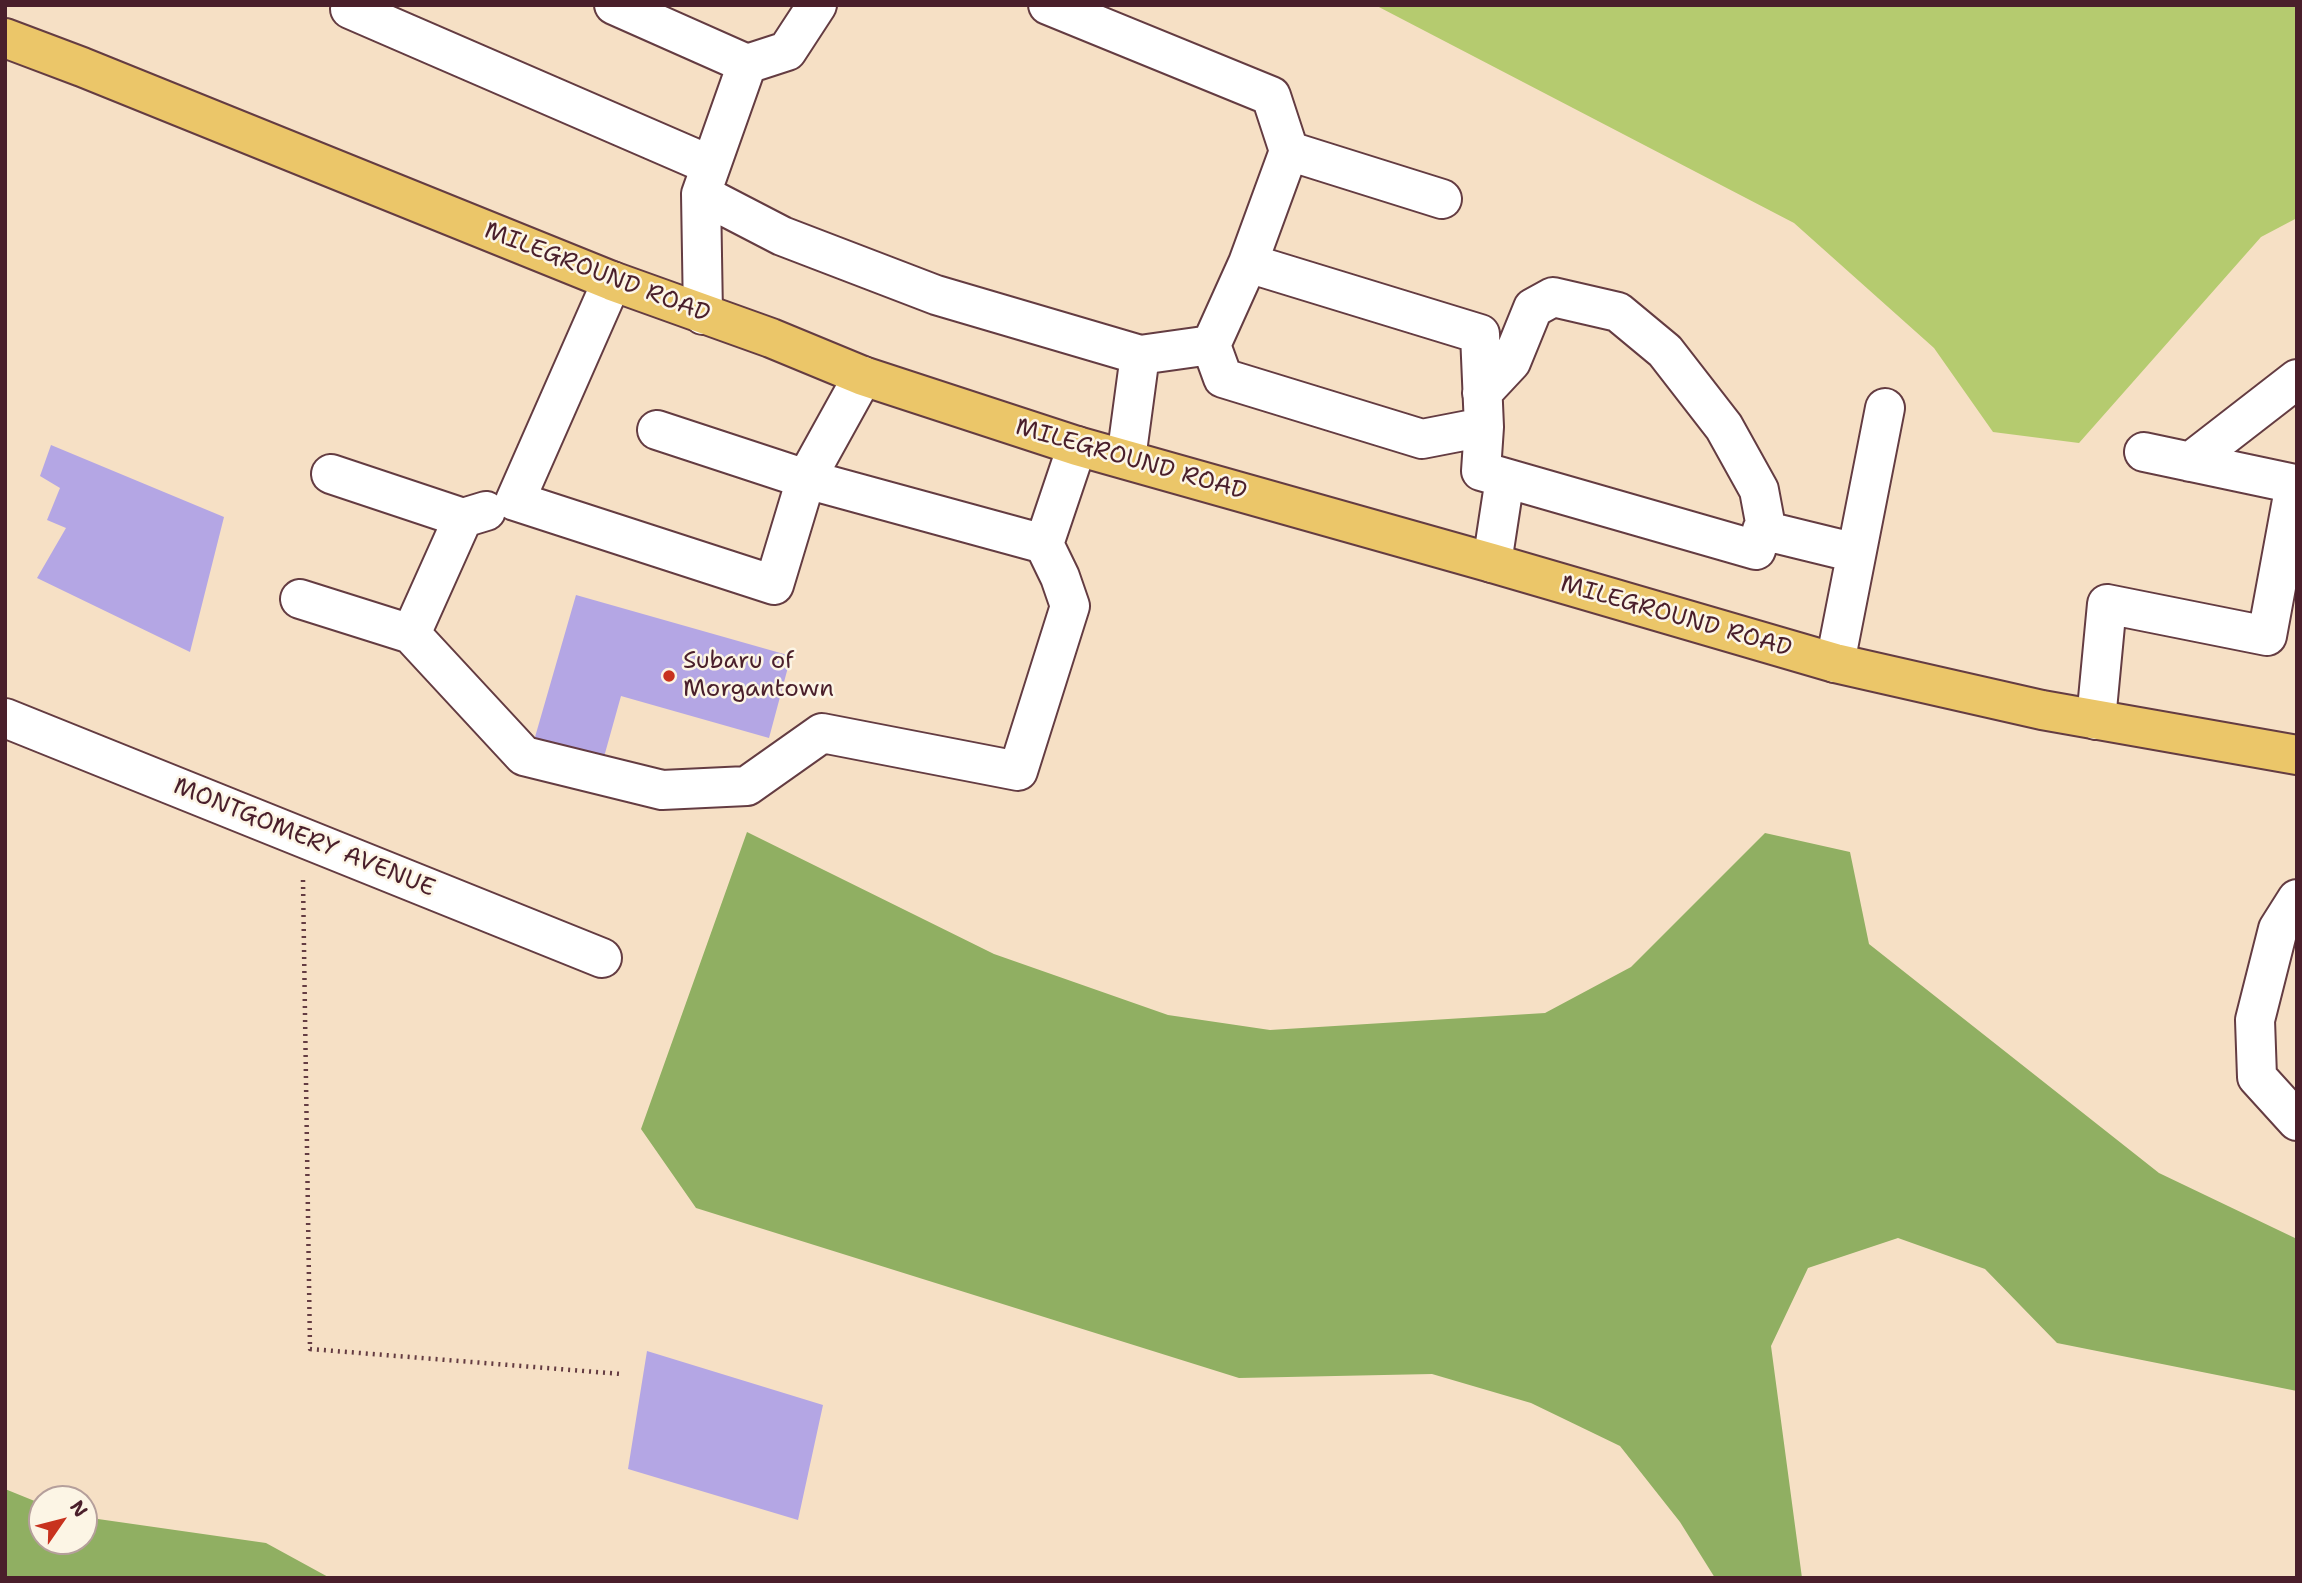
<!DOCTYPE html>
<style>
body{margin:0}
#map{position:relative;width:2302px;height:1583px;overflow:hidden;background:#f6e0c5;font-family:"Shantell Sans",sans-serif}
canvas{display:block}
.frame{position:absolute;inset:0;border:7px solid #4a1f2b;pointer-events:none}
.north{position:absolute;left:28px;top:1485px;width:70px;height:70px;box-sizing:border-box;background:#fcf5e5;border:2px solid #b59f9b;border-radius:50%;rotate:55deg;font-size:19px;font-weight:700;line-height:28px;text-align:center;color:#4a1f2b}
.north::after{content:'';display:block;margin:auto;width:24px;height:32px;background:#c8321e;clip-path:polygon(50% 0,100% 100%,50% 72%,0 100%)}
</style>
<div id="map">
<canvas width="2302" height="1583"></canvas>
<div class="frame"></div>
<div class="north">N</div>
</div>
<script>
const context = document.querySelector('canvas').getContext('2d');
context.lineJoin = 'round';
function fillPath(path, color) {
  context.fillStyle = color;
  context.fill(path, 'evenodd');
}
function shape(rows) {
  const path = new Path2D();
  for (const r of rows) {
    path.moveTo(r[0], r[1]);
    for (let i = 2; i < r.length; i += 2) path.lineTo(r[i], r[i + 1]);
  }
  return path;
}
function stroke(path, color, width, dash) {
  context.strokeStyle = color;
  context.lineWidth = width;
  context.lineCap = dash ? 'butt' : 'round';
  context.setLineDash(dash || []);
  context.stroke(path);
}
function write(font, color, halo, rows, align = 'center') {
  context.font = font + ' "Shantell Sans",sans-serif';
  context.lineWidth = 5;
  context.setLineDash([]);
  context.textBaseline = 'middle';
  context.strokeStyle = halo;
  context.fillStyle = color;
  for (const [text, x, y, turn = 0] of rows) {
    context.save();
    context.translate(x, y);
    context.rotate((+turn || 0) * Math.PI / 180);
    context.textAlign = isNaN(turn) ? turn : align;
    if (halo) context.strokeText(text, 0, 0);
    context.fillText(text, 0, 0);
    context.restore();
  }
}
const green = shape([
 [1375,5,2297,5,2297,218,2261,237,2079,443,1993,432,1934,348,1794,223]
]);
const forest = shape([
 [747,832,994,954,1168,1015,1270,1030,1545,1013,1631,967,1765,833,1850,852,1869,944,2159,1173,2297,1239,2297,1391,2057,1343,1985,1269,1898,1238,1808,1268,1771,1346,1802,1578,1715,1578,1680,1522,1620,1446,1531,1403,1432,1374,1239,1378,696,1208,641,1129],
 [5,1489,42,1504,42,1541,84,1541,84,1517,266,1543,330,1578,5,1578]
]);
const building = shape([
 [51,445,224,517,190,652,37,578,66,528,47,520,60,488,40,476],
 [576,595,791,656,769,738,621,696,602,764,533,744],
 [647,1351,823,1405,798,1520,628,1469]
]);
const path = shape([
 [303,880,310,1349,621,1374]
]);
const minor = shape([
 [614,5,747,64,701,194,703,315],
 [1048,5,1271,96,1289,151,1248,263,1211,345,1140,355,1126,459],
 [350,9,710,165],
 [747,64,787,51,817,5],
 [1289,151,1442,199],
 [701,194,782,236,936,295,1140,355],
 [612,281,515,501,774,585,806,479,863,376],
 [1211,345,1223,378,1422,439,1484,427,1480,334,1248,263],
 [1482,393,1511,362,1533,308,1553,297,1618,312,1665,351,1724,427,1759,490,1765,522,1756,550,1481,471,1484,427],
 [657,430,806,479,1044,544,1077,446],
 [2190,462,2297,379],
 [331,474,463,518,486,511],
 [1762,530,1856,553],
 [1492,563,1505,478],
 [300,599,411,634,463,518],
 [411,634,524,756,662,790,747,786,822,733,1018,771,1070,606,1060,577,1044,544],
 [1835,663,1885,408],
 [5,718,602,958],
 [2096,720,2107,604,2267,636,2295,484,2144,452],
 [2297,899,2278,929,2255,1020,2257,1077,2297,1121]
]);
const major = shape([
 [5,38,82,67,612,281,771,338,863,376,1077,446,1492,563,1835,663,2042,710,2297,755]
]);
const markers = [
 [669,676,7,"#c8321e"]
];
const streetNames = [
 ["MILEGROUND ROAD",597,273,21],
 ["MILEGROUND ROAD",1131,460,16],
 ["MILEGROUND ROAD",1676,617,16],
 ["MONTGOMERY AVENUE",304,838,22]
];
const poiNames = [
 ["Subaru of",683,662],
 ["Morgantown",683,690]
];
fillPath(green, '#b5cb6f');
fillPath(forest, '#90af62');
fillPath(building, '#b4a6e4');
stroke(minor, '#643c42', 42);
stroke(major, '#643c42', 42);
stroke(path, '#643c42', 4.5, [2, 5]);
stroke(minor, '#fff', 38);
stroke(major, '#ebc669', 38);
for (const [x, y, r, color] of markers) {
  const dot = new Path2D();
  dot.arc(x, y, r, 0, 2 * Math.PI);
  context.fillStyle = color;
  context.fill(dot);
  stroke(dot, '#fcf5e5', 2.5);
}
write('24px', '#4a1f2b', '#fcf5e5', streetNames);
write('24px', '#4a1f2b', '#fcf5e5', poiNames, 'left');
</script>
